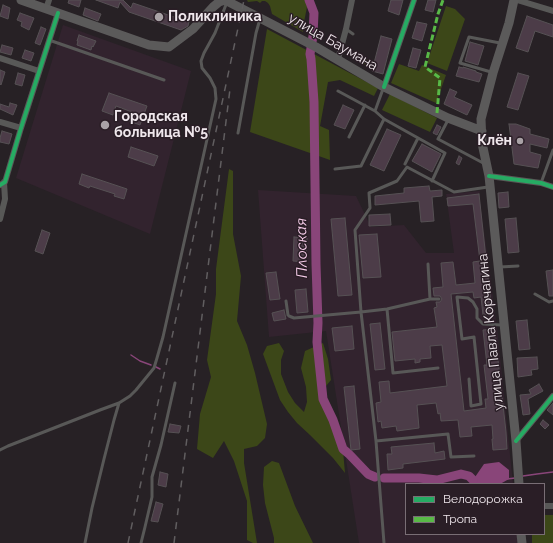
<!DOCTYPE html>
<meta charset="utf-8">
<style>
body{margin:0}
#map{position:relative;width:553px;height:543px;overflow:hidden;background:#272125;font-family:Raleway,sans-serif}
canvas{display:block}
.legend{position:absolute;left:405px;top:483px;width:140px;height:52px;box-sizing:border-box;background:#2a1e26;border:1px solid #796e75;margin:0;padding:5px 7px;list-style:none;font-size:12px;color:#efe7ec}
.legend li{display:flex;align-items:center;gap:8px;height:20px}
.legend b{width:20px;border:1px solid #796e75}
</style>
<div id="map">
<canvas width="553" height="543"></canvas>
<ul class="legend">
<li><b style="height:5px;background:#26ab63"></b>Велодорожка</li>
<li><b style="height:5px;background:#58b947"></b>Тропа</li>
</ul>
</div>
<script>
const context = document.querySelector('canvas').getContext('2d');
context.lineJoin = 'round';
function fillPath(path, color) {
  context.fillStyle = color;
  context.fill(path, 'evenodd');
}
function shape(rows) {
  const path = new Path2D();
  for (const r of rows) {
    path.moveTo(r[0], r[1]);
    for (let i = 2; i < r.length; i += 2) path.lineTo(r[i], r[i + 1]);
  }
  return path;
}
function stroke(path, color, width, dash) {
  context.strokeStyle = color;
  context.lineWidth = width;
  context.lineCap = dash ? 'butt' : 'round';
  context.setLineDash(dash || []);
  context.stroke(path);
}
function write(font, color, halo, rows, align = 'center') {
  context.font = font + ' Raleway,sans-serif';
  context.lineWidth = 3;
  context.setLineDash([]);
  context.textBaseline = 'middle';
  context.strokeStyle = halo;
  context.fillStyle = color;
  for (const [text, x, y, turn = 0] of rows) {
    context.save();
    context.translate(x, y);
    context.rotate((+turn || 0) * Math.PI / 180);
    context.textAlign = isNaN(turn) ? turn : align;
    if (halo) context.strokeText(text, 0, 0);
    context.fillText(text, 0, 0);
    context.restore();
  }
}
const built = shape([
 [63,25,191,71,150,234,16,178],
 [258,190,356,196,371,227,404,225,426,253,454,253,446,194,480,191,479,194,497,328,513,484,406,484,406,534,518,534,519,543,359,543,326,331,269,337]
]);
const green = shape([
 [247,0,306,0,307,7,304,22,303,32,272,14,270,6,268,3,265,1,262,1,260,3,257,1,248,2],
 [446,6,455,9,465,19,447,71,427,63],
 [267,29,378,88,374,96,340,80,328,82,320,126,329,130,330,160,250,132],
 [356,54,368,60,366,65,354,59],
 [399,64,419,71,422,65,446,75,436,103,391,83],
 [390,94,437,118,430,132,382,110],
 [229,169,233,171,233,234,241,276,237,321,247,345,255,373,267,424,265,438,257,446,244,449,244,463,257,543,253,543,247,540,247,501,234,461,224,441,213,458,197,449,200,414,211,377,207,360,216,294,216,269],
 [279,343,284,351,281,360,281,374,288,392,295,403,304,412,307,402,306,387,301,368,305,351,323,343,328,359,331,380,326,386,326,399,333,413,342,439,345,473,333,458,310,435,297,423,288,412,280,400,263,354,267,346],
 [272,461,279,463,295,506,313,543,274,543,274,538,265,503,263,485,264,467],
 [545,515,553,515,553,543,532,543,532,534,544,534,544,516]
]);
const water = shape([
 [499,462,509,470,509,479,500,484,473,484,473,480,484,464]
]);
const stream = shape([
 [131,355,140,361,151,365],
 [156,367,160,369],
 [523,476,537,474,553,472],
 [507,479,515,478]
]);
const river = shape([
 [309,0,314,13,313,36,310,54,311,59,314,102,316,264,318,323,317,342,323,399,333,420,343,449,349,454,368,474,375,477],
 [384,478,419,478,437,480,461,474,469,476,473,480]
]);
const building = shape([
 [69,0,81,0,79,7,68,3,69,0],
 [96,0,123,0,131,8,133,3,189,22,188,26,181,30,129,12,120,2,118,8,96,0],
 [391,0,403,0,399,15,388,11,391,0],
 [428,0,436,0,433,12,425,10,428,0],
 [3,5,10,8,8,19,0,16,3,5],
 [85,8,101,14,98,21,83,15,85,8],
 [20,13,34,18,29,30,21,26,22,22,17,20,20,13],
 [527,16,553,25,553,37,535,31,528,52,516,48,527,16],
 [417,22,427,24,422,41,412,38,417,22],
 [41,27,46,29,40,45,35,43,41,27],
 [79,35,96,41,93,47,92,46,91,50,77,45,78,41,77,41,79,35],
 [381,36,392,39,383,74,372,71,381,36],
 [470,42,484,46,478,65,465,61,470,42],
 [2,45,13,48,11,55,0,52,2,45],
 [413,48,421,50,416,68,408,66,413,48],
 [25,50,34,53,31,61,22,58,25,50],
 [459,67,463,68,463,67,476,71,476,72,482,74,479,82,456,76,459,67],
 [0,70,5,72,1,85,0,84,0,70],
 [18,73,25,75,22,86,15,84,18,73],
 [518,73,529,76,518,110,507,107,518,73],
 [450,89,457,92,454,97,472,105,467,115,444,104,450,89],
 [109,93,147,106,140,125,129,121,132,112,116,106,113,115,102,111,109,93],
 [10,103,17,105,13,115,0,109,0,104,9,107,10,103],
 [343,105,354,110,345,129,334,125,343,105],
 [509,124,516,124,530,129,530,134,549,139,547,148,530,144,530,152,541,155,538,168,514,164,509,124],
 [437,125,441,127,437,135,433,133,437,125],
 [387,129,401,135,384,171,370,165,387,129],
 [2,131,12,134,9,144,0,142,0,138,2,131],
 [422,144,441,154,432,172,412,161,422,144],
 [131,147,158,156,154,166,128,157,131,147],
 [459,156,462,158,459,165,456,163,459,156],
 [82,174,127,189,124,199,114,196,115,194,90,186,89,188,79,184,82,174],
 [429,186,430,191,442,190,442,196,432,197,434,221,421,222,419,201,375,205,375,196,404,193,404,188,429,186],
 [508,192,509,207,499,208,498,193,508,192],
 [479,194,492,314,483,315,481,297,474,298,473,292,451,294,464,411,486,408,485,399,488,399,484,365,487,365,483,330,495,329,497,353,494,353,495,360,498,360,506,432,507,449,493,450,492,439,493,439,492,425,471,427,472,436,460,437,458,420,441,421,440,413,438,414,436,403,417,405,419,428,397,431,396,426,382,428,381,421,378,422,376,403,381,402,379,382,389,381,390,393,447,386,442,345,430,346,431,358,420,359,420,362,415,363,415,359,395,361,392,332,437,327,434,308,437,307,436,302,440,302,442,299,440,296,434,296,433,288,443,287,441,263,453,262,456,285,475,283,473,262,480,261,473,204,448,206,447,198,479,194],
 [390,214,391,225,369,226,369,215,390,214],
 [345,218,352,295,338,296,331,219,345,218],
 [516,218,519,252,508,253,505,219,516,218],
 [42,230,50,233,43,254,35,251,42,230],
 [377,234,381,277,363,278,359,235,377,234],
 [294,237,307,238,306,262,293,261,294,237],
 [553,270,553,296,549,296,546,271,553,270],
 [276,272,280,299,270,300,266,273,276,272],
 [306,289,308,312,297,313,295,290,306,289],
 [284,310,286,319,274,321,272,313,284,310],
 [527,320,530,349,519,350,516,321,527,320],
 [380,323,385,369,375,370,370,324,380,323],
 [352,326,354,349,335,351,332,328,352,326],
 [537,357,538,369,531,370,532,375,518,377,517,358,537,357],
 [539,384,543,391,528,399,530,414,523,415,520,395,531,394,529,390,539,384],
 [354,386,360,449,351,450,344,387,354,386],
 [553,403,553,415,547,410,553,403],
 [543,420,549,425,545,429,540,424,543,420],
 [170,424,181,426,179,433,168,432,170,424],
 [434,443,435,453,444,451,445,459,403,464,403,468,388,470,387,454,392,454,391,447,434,443],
 [160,472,168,474,166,487,158,485,160,472],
 [156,502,163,504,158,522,151,521,156,502]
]);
const service = shape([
 [346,29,353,34],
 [49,40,164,80],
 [491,72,460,63,469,37,500,43],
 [383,89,375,111,384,119,445,153,432,181],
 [338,91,375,111],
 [448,120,438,139,485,164],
 [238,133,256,33,260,19],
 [349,137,365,105],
 [405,164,418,138],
 [335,169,361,166,384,119],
 [541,183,553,150],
 [428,264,430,299,387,309,361,312,355,230,370,208,369,193,397,181,407,167,454,192,488,187],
 [500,267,518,266],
 [535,294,549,302,553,301],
 [430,299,439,299],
 [286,301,288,315,289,316,294,318,361,312,376,441,384,543],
 [387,309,393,373,438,368],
 [469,379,471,406,481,404,474,337,462,339,457,297,468,298,473,302,477,309,477,318,483,324,502,325],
 [376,441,448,434,451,457,474,456],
 [0,450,8,446,100,410,119,403,130,396,136,390,154,368,157,358,163,337,216,99,215,88,210,78,202,68,201,61,204,53,215,33,227,2],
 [85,543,92,508,104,459,114,420,119,403],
 [141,543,145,527,152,497,152,477,161,445,175,383]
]);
const minor = shape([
 [517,0,553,11],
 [46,9,49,0],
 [0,58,39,71],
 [338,59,346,29,352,0],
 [384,87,414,0],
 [0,122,21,128],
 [489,176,541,183,553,187],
 [0,185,5,182,21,128,58,13],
 [0,219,5,199,4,182],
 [516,441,553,396],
 [544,506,553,506]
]);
const secondary = shape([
 [21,0,149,45,169,47,193,29,213,7,219,2,225,0,316,47,384,87,448,118,482,131],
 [514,0,509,23,493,73,481,119,482,143,489,176,516,441,519,484],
 [521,534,522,543]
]);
const rail = shape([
 [128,543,244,0],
 [174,543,230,89]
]);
const quiet = shape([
 [437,113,440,78,425,67,438,14,443,0]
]);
const cycleway = shape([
 [384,87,414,0],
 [489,176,541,183,553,187],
 [0,185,5,182,21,128,58,13],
 [516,441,553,396]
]);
const markers = [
 [159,17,5,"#a9a2a6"],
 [105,125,5,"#a9a2a6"],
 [520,141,4,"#a9a2a6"]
];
const poiNames = [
 ["Поликлиника",168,17],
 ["Городская",114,117],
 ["больница №5",114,133],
 ["Клён",512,141,"right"]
];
const streetNames = [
 ["улица Баумана",333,42,30],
 ["улица Павла Корчагина",491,332,-96]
];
const waterNames = [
 ["Плоская",302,248,-91]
];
fillPath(built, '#32232e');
fillPath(green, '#3c4718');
fillPath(water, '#894579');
stroke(stream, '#894579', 1.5);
stroke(river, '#894579', 9);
fillPath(building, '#4c3c48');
stroke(building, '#565154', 1);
stroke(service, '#585857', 3);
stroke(minor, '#585857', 6);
stroke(secondary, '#5b5a5a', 9);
stroke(rail, '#615e60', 1.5, [7, 7]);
stroke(quiet, '#58b947', 3, [6, 3]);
stroke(cycleway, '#26ab63', 4);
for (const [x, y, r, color] of markers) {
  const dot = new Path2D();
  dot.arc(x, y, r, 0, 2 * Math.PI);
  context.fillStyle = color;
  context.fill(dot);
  stroke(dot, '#2a1e26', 1.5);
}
write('bold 14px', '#efe7ec', '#2a1e26', poiNames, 'left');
write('14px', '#efe7ec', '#2a1e26', streetNames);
write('italic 15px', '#fad0ed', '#2a1e26', waterNames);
</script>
